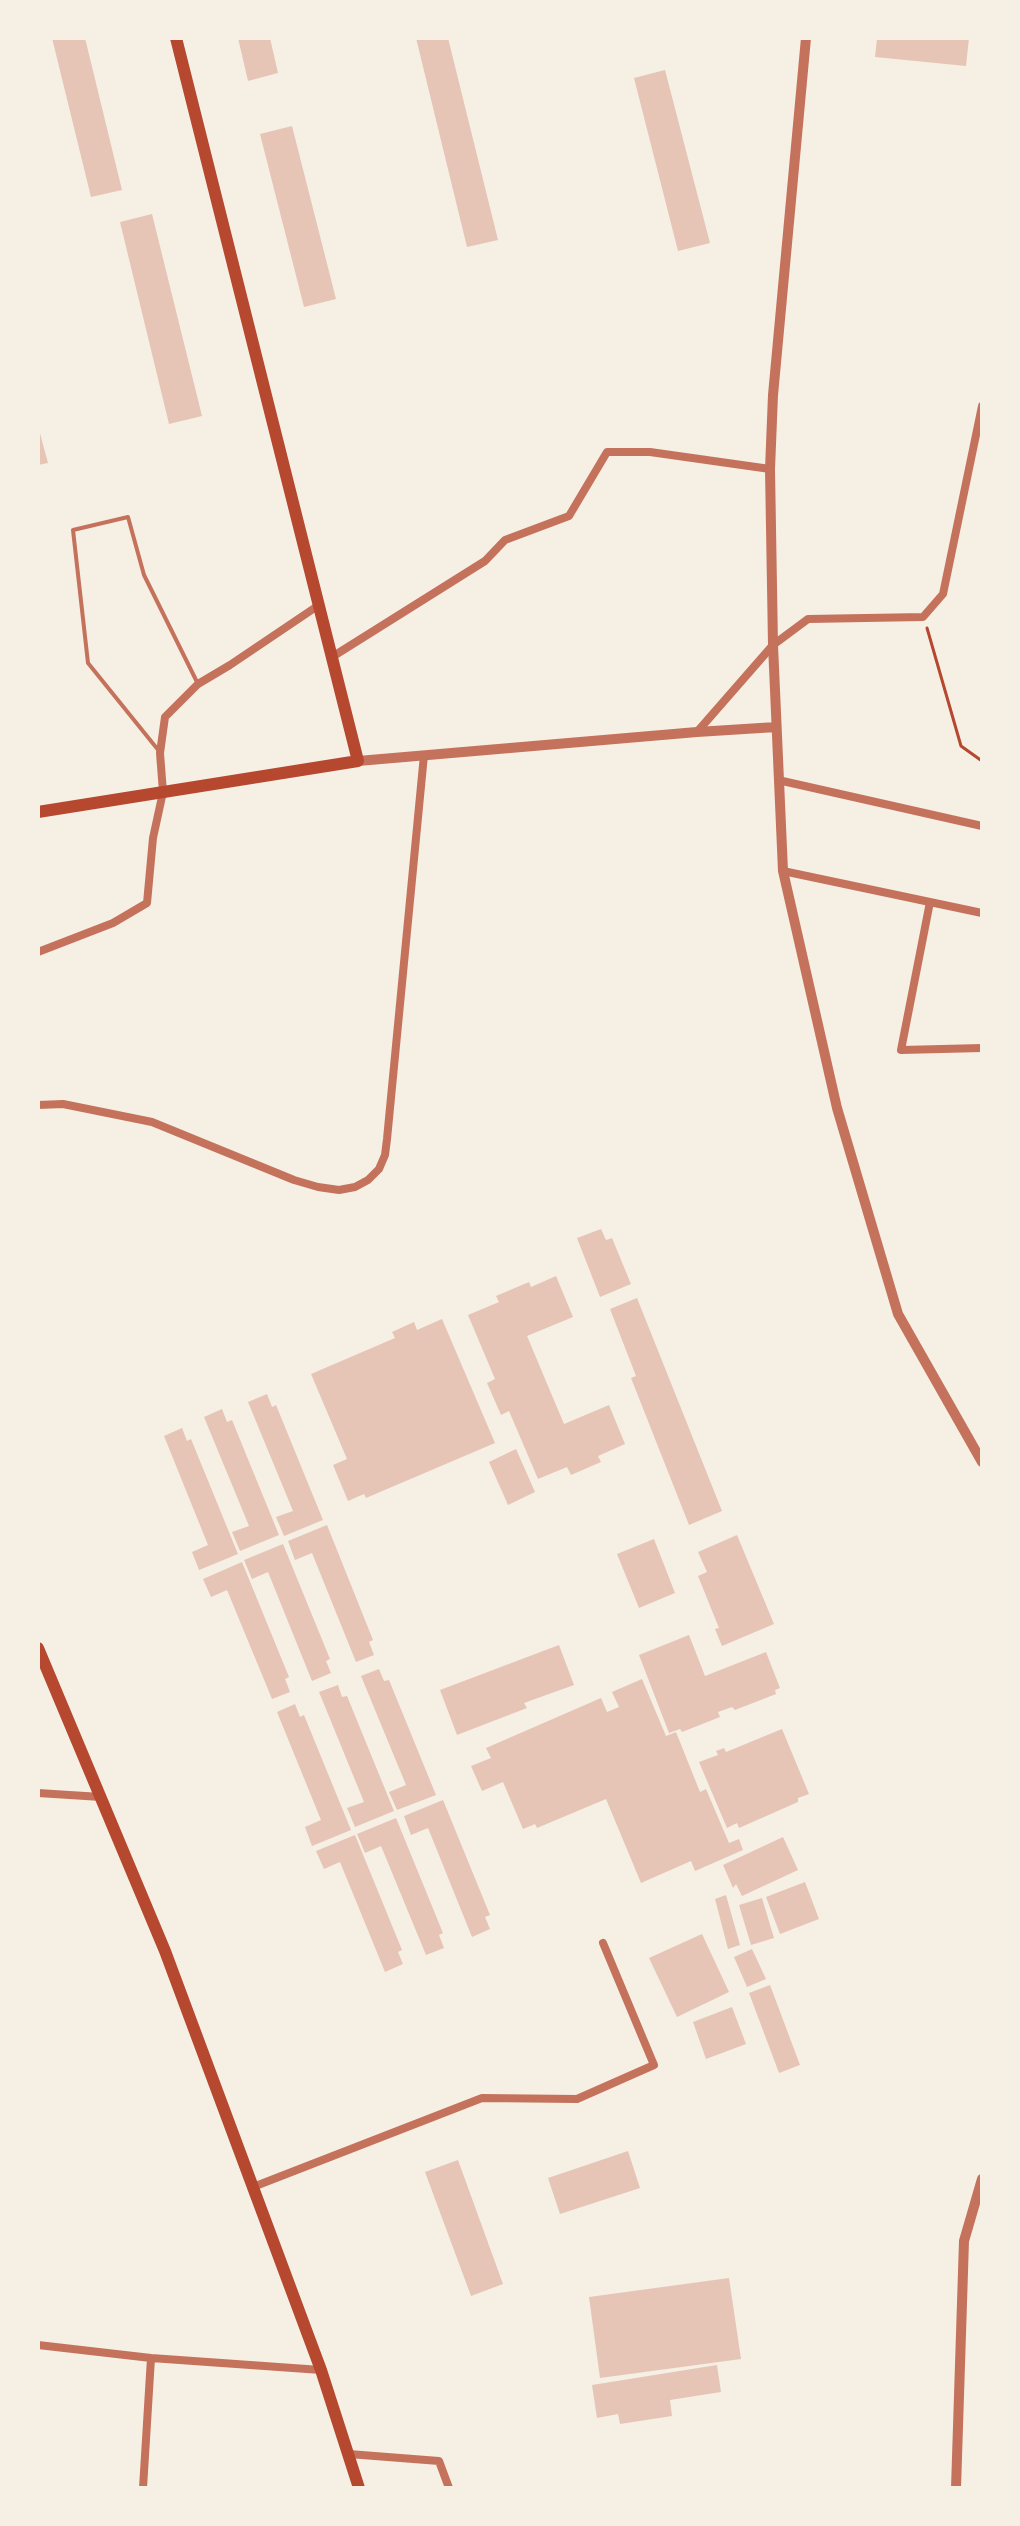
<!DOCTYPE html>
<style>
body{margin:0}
#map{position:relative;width:1020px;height:2526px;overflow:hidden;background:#f6efe4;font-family:"Golos Text",sans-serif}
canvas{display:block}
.frame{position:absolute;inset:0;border:40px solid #f6efe4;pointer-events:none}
</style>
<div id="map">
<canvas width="1020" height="2526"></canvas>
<div class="frame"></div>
</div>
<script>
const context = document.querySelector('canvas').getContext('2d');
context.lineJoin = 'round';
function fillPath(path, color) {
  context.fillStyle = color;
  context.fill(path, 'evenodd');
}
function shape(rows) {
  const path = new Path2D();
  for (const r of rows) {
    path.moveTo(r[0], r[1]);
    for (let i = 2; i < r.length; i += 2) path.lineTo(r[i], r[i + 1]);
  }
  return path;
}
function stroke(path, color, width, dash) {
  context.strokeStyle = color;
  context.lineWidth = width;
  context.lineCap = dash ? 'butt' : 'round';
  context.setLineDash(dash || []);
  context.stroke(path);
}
const building = shape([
 [52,38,85,38,122,190,91,197],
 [238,38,270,38,278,73,248,81],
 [416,38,448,38,498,240,467,247],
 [877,38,969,38,966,66,875,57],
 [665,70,710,243,678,251,634,78],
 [292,126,336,299,304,307,260,134],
 [152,214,202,416,169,424,120,222],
 [38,426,48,463,38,465],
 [601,1229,606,1240,612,1238,631,1284,600,1297,577,1238],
 [556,1276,573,1317,527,1336,564,1424,609,1405,625,1444,598,1456,601,1462,571,1475,567,1467,538,1479,509,1411,501,1415,487,1383,495,1379,468,1315,499,1302,496,1296,529,1282,531,1287],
 [637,1298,722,1511,689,1525,631,1378,636,1376,610,1309],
 [442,1319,495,1443,366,1498,364,1494,348,1501,333,1465,347,1459,311,1374,395,1338,392,1332,414,1322,417,1330],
 [267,1394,272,1407,276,1405,323,1520,284,1536,276,1517,293,1511,248,1402],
 [222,1409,227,1422,232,1420,279,1535,240,1551,232,1532,249,1526,204,1417],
 [182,1428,187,1441,191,1439,238,1554,199,1570,192,1552,208,1545,164,1436],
 [516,1449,535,1492,508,1505,489,1462],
 [327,1525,373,1640,369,1642,374,1655,356,1662,312,1553,295,1560,288,1541],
 [737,1535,774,1624,722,1646,715,1629,719,1628,698,1576,707,1572,698,1552],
 [654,1539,675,1593,639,1608,617,1554],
 [283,1544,330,1659,326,1661,331,1673,312,1681,268,1572,252,1579,244,1560],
 [242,1562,289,1677,285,1679,290,1692,272,1699,227,1590,211,1597,203,1579],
 [689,1635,705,1676,766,1652,780,1688,775,1690,776,1694,735,1710,732,1707,718,1712,720,1717,682,1732,680,1729,669,1733,639,1655],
 [559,1645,574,1685,524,1703,527,1708,457,1735,440,1690],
 [379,1669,384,1681,389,1680,436,1795,397,1810,389,1792,406,1785,361,1676],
 [642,1679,666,1736,676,1732,700,1792,706,1789,729,1843,739,1839,743,1850,695,1871,691,1861,641,1883,606,1799,537,1828,535,1824,523,1829,503,1782,482,1791,471,1766,491,1758,486,1748,601,1698,607,1712,619,1707,612,1692],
 [338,1685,342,1697,347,1696,394,1811,355,1827,347,1808,364,1802,319,1692],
 [295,1704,300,1717,304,1715,351,1830,312,1846,305,1827,321,1820,277,1712],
 [782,1729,809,1794,798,1798,798,1802,739,1828,737,1823,727,1828,699,1762,718,1755,716,1751,724,1748,726,1752],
 [443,1800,490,1915,485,1917,490,1929,472,1937,428,1828,411,1835,404,1816],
 [396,1818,443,1933,439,1935,444,1948,426,1955,381,1846,365,1853,357,1834],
 [355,1835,402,1950,398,1952,403,1964,385,1972,340,1862,324,1869,316,1851],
 [783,1837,798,1870,742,1896,736,1884,733,1888,723,1865],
 [805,1882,819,1919,780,1934,766,1897],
 [726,1895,740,1945,728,1949,715,1899],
 [762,1898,774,1938,751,1945,739,1905],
 [702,1934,729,1992,677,2017,649,1958],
 [752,1949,766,1979,747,1987,734,1957],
 [770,1985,800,2065,779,2073,749,1993],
 [732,2007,746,2044,706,2059,693,2022],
 [628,2151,640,2188,560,2214,548,2178],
 [458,2160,503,2284,471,2296,425,2172],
 [729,2278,741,2359,600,2378,589,2297],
 [717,2365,721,2392,670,2400,672,2416,620,2424,618,2414,597,2418,592,2385]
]);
const path = shape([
 [927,628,961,746,982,761]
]);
const service = shape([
 [159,751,88,663,73,530,128,517,144,575,197,682]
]);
const minor = shape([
 [332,657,485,561,505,540,569,516,607,452,650,452,770,469],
 [697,732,773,645,808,619,923,617,943,594,982,406],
 [778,780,982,826],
 [783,871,982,913],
 [930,902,901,1050,982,1048],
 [38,952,113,923,147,903,153,838,163,792,160,753,165,717,198,684,230,665,319,605],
 [38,1105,63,1104,152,1122,294,1180,318,1187,339,1190,355,1187,368,1180,379,1169,385,1155,387,1139,424,755],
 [38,1793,101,1797],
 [253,2187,482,2098,577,2099,654,2065,603,1943],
 [38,2345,151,2358,321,2370],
 [349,2454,439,2461,449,2488],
 [143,2488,151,2358]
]);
const tertiary = shape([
 [806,38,773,395,770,469,773,645,783,871,837,1108,898,1314,982,1462],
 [358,761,697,732,776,727],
 [956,2488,964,2241,982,2179]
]);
const secondary = shape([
 [38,812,358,761,176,38],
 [38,1648,165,1951,321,2370,359,2488]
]);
fillPath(building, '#e6c5b7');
stroke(path, '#b5482f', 3);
stroke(service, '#c5725c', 4);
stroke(minor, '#c5725c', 8);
stroke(tertiary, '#c5725c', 10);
stroke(secondary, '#b5482f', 12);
</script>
